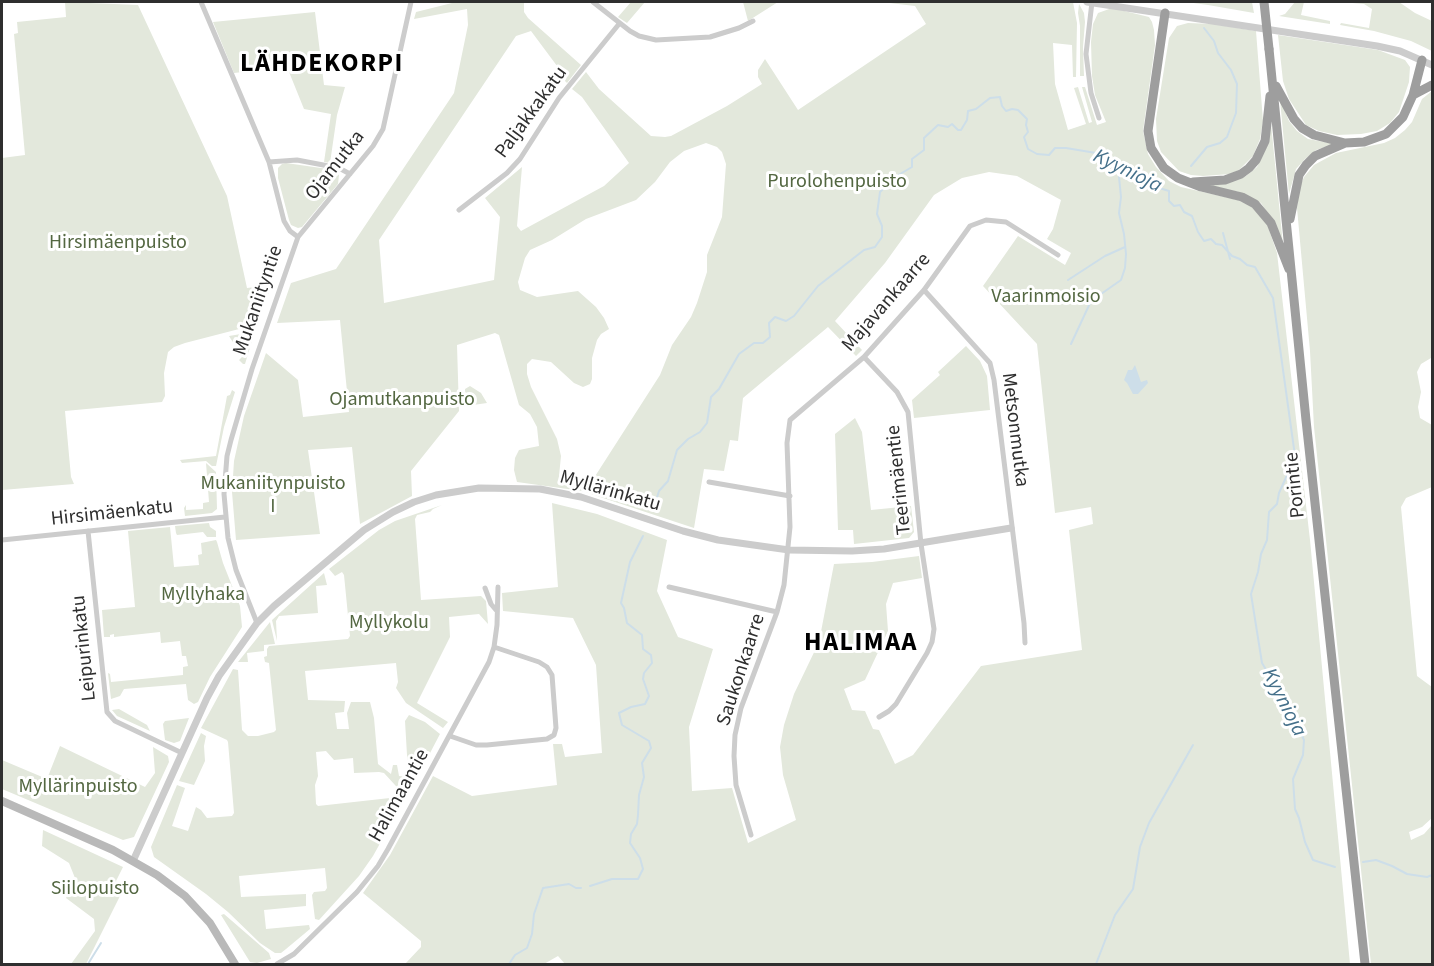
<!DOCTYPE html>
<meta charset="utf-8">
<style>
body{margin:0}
#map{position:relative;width:1434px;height:966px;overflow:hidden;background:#fff;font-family:"Source Sans 3",sans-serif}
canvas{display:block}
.frame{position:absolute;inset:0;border:3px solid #2f2f2f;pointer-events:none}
</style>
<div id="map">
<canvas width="1434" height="966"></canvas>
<div class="frame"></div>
</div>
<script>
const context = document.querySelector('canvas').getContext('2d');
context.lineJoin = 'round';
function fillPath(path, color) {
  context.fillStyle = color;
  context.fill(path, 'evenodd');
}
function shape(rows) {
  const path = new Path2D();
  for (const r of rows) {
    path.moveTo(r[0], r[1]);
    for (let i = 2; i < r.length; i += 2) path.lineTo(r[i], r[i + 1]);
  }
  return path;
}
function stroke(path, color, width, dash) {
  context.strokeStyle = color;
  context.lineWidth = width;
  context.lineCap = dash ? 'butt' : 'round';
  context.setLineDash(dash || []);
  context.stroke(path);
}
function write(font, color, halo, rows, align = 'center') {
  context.font = font + ' "Source Sans 3",sans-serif';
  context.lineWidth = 6;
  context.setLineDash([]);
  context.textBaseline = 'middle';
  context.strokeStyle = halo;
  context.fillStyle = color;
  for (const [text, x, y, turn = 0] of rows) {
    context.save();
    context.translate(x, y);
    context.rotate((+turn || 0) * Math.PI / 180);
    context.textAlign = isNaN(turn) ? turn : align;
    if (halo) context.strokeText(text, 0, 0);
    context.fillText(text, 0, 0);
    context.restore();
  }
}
const green = shape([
 [65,2,138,5,227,196,247,288,272,285,261,311,243,328,185,343,174,347,168,352,164,373,165,396,162,402,65,411,71,477,74,484,2,490,2,158,25,155,14,34,18,33,17,22,66,17],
 [456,2,524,2,524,12,528,18,581,65,567,83,565,81,566,78,531,31,516,36,379,240,384,303,494,280,500,217,485,198,522,167,517,226,521,231,604,186,629,163,582,97,572,89,586,72,599,89,651,136,665,137,671,136,727,106,762,84,758,77,758,70,765,59,798,110,926,24,915,6,881,2,1073,2,1077,23,1076,77,1073,77,1072,45,1053,43,1055,84,1068,130,1086,124,1074,88,1078,87,1089,123,1092,122,1082,87,1085,87,1097,125,1106,122,1095,95,1092,76,1091,42,1093,24,1098,13,1112,8,1149,17,1152,22,1154,30,1155,45,1143,131,1148,154,1156,167,1169,181,1181,187,1238,200,1255,208,1267,224,1277,253,1310,540,1350,964,565,964,558,956,544,964,405,964,421,947,421,941,363,893,390,855,433,776,472,796,557,785,553,744,562,744,565,757,602,753,596,665,573,618,503,611,502,593,558,587,552,503,597,514,667,540,657,591,678,637,713,649,689,727,692,791,732,788,748,843,796,820,783,775,780,747,784,725,794,694,819,642,834,564,872,562,919,556,922,578,893,583,886,604,888,631,865,680,844,689,852,710,865,711,873,729,879,730,895,764,913,755,981,666,1082,650,1069,530,1093,524,1091,507,1055,513,1037,344,983,286,1018,236,1065,265,1071,253,1047,239,1053,229,1061,200,1017,176,989,172,962,178,934,195,885,263,835,321,862,350,856,356,828,327,743,398,738,441,730,440,724,471,704,469,694,528,582,491,517,482,514,470,515,458,519,450,539,446,537,427,530,414,519,405,499,335,495,333,457,345,459,411,411,471,412,496,360,524,352,447,308,450,320,534,236,540,232,492,234,461,244,416,266,353,298,380,303,417,349,412,340,320,277,323,291,283,336,269,454,93,468,25,467,9,414,19,416,12],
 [706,143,717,147,722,152,726,164,722,217,707,255,707,272,697,303,691,317,672,345,660,375,592,481,584,488,565,482,559,476,561,456,557,439,531,387,527,374,527,364,532,359,551,362,574,383,583,387,590,384,592,379,592,358,597,340,601,334,609,329,604,318,596,307,578,291,537,297,520,290,518,282,525,258,530,250,552,240,586,219,636,200,655,182,670,162,684,151],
 [631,2,645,2,627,23,618,17],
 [743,2,778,2,748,21],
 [1186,2,1252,2,1254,13,1208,5],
 [1295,2,1304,2,1301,15,1330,21,1330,24,1279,16,1285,14],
 [1341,2,1399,2,1415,13,1432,21,1432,51,1411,41,1374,31,1340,25,1341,23,1369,28,1372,9,1364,4],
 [1079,4,1084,13,1085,22,1083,47,1084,76,1080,76,1080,26,1078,13],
 [315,12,324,85,345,87,337,115,330,163,324,162,331,114,304,109,287,67,234,73,213,22],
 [1188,23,1213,24,1256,31,1263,121,1260,139,1253,156,1239,170,1230,174,1203,176,1191,175,1179,171,1161,152,1157,141,1156,119,1169,38,1177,26],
 [1278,35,1378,50,1405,60,1410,67,1409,82,1399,112,1390,123,1377,131,1361,134,1337,135,1319,131,1306,125,1289,99,1283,81],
 [1432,91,1432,353,1431,358,1421,364,1417,372,1421,392,1418,407,1420,418,1432,425,1432,487,1406,498,1401,507,1417,676,1432,687,1432,818,1422,827,1409,832,1411,840,1424,834,1432,825,1432,964,1371,964,1314,427,1310,351,1297,208,1299,189,1304,177,1314,165,1336,153,1384,143,1395,138,1405,130,1412,122,1422,99],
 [1280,100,1289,121,1297,131,1308,139,1335,144,1316,150,1305,159,1296,169,1289,194],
 [1271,123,1283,245,1277,227,1261,203,1239,192,1201,184,1230,182,1246,176,1257,167,1263,154],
 [286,163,335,170,339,175,338,184,302,227,298,228,291,225,289,220,278,178,278,168,282,164],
 [255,322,257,324,245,364,243,364,239,360,242,357,229,336,241,334],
 [966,346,980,361,987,376,990,410,914,418,912,400,940,375,938,372],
 [470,386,481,393,487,403,466,406,465,389],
 [232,390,235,392,224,427,216,466,212,466,206,461,182,463,180,460,216,456,227,396,230,395],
 [855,418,862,432,871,510,911,506,914,532,909,538,854,544,853,530,838,530,835,434],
 [206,463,216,472,217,509,212,513,185,516,184,508,186,505,186,510,203,509,203,503,209,502],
 [442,505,433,509,430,512,417,515,415,519,421,600,481,596,486,601,488,624,479,614,449,617,450,637,417,703,448,722,443,728,406,703,396,688,398,682,396,663,305,671,308,700,345,701,344,712,335,713,337,729,349,729,347,713,351,702,370,702,374,718,378,764,391,774,393,765,397,765,399,776,406,777,414,784,406,797,384,773,379,772,354,773,353,758,334,760,326,751,316,752,318,776,315,785,316,804,318,806,390,798,393,802,402,804,373,856,359,876,319,920,315,919,312,895,314,892,325,891,327,888,325,868,239,876,241,897,306,894,306,906,264,910,266,929,309,925,310,929,286,949,281,953,275,953,260,943,228,912,206,894,154,857,151,847,177,785,185,788,172,826,188,831,196,807,201,810,207,818,232,816,234,813,228,742,227,740,201,728,233,669,238,670,242,730,248,736,258,736,274,732,276,730,269,663,265,662,264,657,267,656,267,649,269,646,348,639,350,636,344,575,342,572,335,576,329,569,379,530,395,521],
 [209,523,210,527,216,531,216,537,207,537,203,532,177,535,176,533,175,526],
 [170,527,174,567,199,565,198,555,202,554,201,543,216,540,217,542,223,563,240,606,242,627,210,677,198,702,194,704,188,700,186,684,124,689,120,696,111,699,108,673,110,674,111,682,183,675,183,667,188,666,186,656,182,656,180,641,161,643,160,632,114,637,114,634,110,635,110,637,104,637,102,610,135,607,128,531],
 [324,573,327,585,316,586,318,613,279,616,276,621,277,641,272,620],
 [270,622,275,644,264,645,264,651,247,653,248,662,238,662],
 [119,709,147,725,150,731,117,716,112,710],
 [409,715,425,722,440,734,419,774,416,776,413,776,410,772,407,755,405,721],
 [189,718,180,741,174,743,165,740,163,724,165,721],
 [201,733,206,736,204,746,205,761,194,785,179,781],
 [60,746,145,787,155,773,153,747,168,756,169,762,134,837,123,840,2,789,2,760,47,779],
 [43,830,123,867,116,881,125,886,86,964,71,964,95,931,94,919,66,898,75,878,69,863,42,846],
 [224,914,269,953,271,959,257,963,250,962,221,915]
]);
const water = shape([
 [1135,365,1141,382,1147,380,1148,383,1138,394,1133,394,1127,383,1124,380,1128,370,1132,370]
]);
const stream = shape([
 [1191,166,1207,147,1220,143,1227,137,1236,113,1237,84,1231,70,1218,53,1214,41,1204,28],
 [1223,233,1230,259],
 [1068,280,1105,256,1125,247],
 [1071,344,1091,301,1121,280,1125,268,1126,254,1124,234,1119,213,1121,197,1118,167],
 [653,510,659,491,668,481,677,450,688,439,700,432,707,423,711,397,719,389,739,354,754,343,763,343,770,337,769,323,775,317,786,321,794,316,818,286,864,250,875,247,882,237,882,226,877,214,880,192,883,189,887,189,895,182,895,177,912,167,912,159,924,150,924,138,938,125,948,127,952,124,958,130,961,130,967,120,968,111,976,109,990,98,1000,97,1002,106,1006,111,1012,109,1018,110,1027,119,1026,125,1028,132,1024,137,1028,149,1037,154,1049,155,1055,148,1066,148,1096,153,1101,159,1118,167,1129,169,1149,179,1156,187,1169,191,1169,201,1174,206,1180,205,1184,212,1192,216,1198,232,1204,241,1211,239,1216,244,1222,245,1232,256,1240,259,1247,265,1255,267,1273,298,1295,456,1288,466,1288,473,1279,493,1277,504,1269,512,1267,540,1261,554,1258,572,1251,594,1262,663,1287,704,1304,740,1303,755,1293,779,1295,809,1299,818,1305,842,1313,860,1335,867],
 [1363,862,1376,860,1392,866,1407,874,1427,877,1432,875],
 [590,886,612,879,638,879,643,869,640,858,630,843,631,834,637,824,638,815,639,795,644,777,642,763,651,748,649,741,622,725,619,713,631,707,645,704,649,696,643,679,644,673,652,663,651,655,643,649,642,635,627,623,624,608,621,603,630,562,643,536],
 [88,964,101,943],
 [509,964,515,955,527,948,532,934,534,914,543,888,569,884,576,888,581,888],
 [1096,964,1115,915,1133,889,1140,847,1149,823,1193,745]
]);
const minor = shape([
 [201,2,269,162,284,221,290,231,298,237],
 [593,2,630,31,639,36,656,40,710,37,739,28,753,21],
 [1092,2,1086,54,1091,93,1099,118],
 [269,162,297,160,339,168,350,174],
 [459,210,507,173,520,159,559,98,619,24],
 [924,290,990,363,994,380,1024,623,1025,643],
 [864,357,897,392,908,412,921,544,934,629,932,642,927,653,896,704,889,711,879,717],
 [709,482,790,496],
 [88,531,107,712,115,721,182,753],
 [2,540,225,517],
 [669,587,777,612],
 [485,588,491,604,496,610],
 [257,623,236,570,228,538,224,494,227,456,231,440,252,369,298,237,373,146,383,129,411,2],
 [450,736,476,745,487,745,547,739,554,735,556,728,552,675,547,667,539,662,494,647],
 [751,835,736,785,734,756,735,735,741,708,777,612,784,585,790,527,787,443,790,420,864,357,924,290,970,226,986,220,1006,222,1058,255],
 [277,964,294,954,357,892,378,866,388,849,489,662,494,647,497,625,498,587]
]);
const tertiary = shape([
 [1087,2,1377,46,1400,51,1432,65],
 [133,861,207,698,219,676,257,623,274,606,364,530,393,512,414,502,436,495,479,488,540,489,581,497,683,531,718,540,789,550,852,551,884,549,1011,528]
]);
const secondary = shape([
 [2,801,113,850,157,875,185,896,210,923,235,964]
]);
const trunk = shape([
 [1165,13,1148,131,1151,148,1164,168,1178,178,1201,187,1242,197,1255,204,1271,223,1289,269],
 [1269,49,1306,420,1365,964],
 [1276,86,1294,119,1302,128,1314,135,1345,143,1364,142,1386,134,1403,117,1413,95,1422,60],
 [1413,95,1432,85],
 [1193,182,1225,180,1241,174,1249,168,1256,160,1265,141,1270,96],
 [1290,219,1299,175,1306,165,1315,156,1345,143]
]);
const trunkBridge = shape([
 [1264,2,1269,49]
]);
const streetNames = [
 ["Paljakkakatu",532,113,-54],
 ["Ojamutka",336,166,-52],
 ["Mukaniityntie",259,301,-71],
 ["Majavankaarre",887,303,-49],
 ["Metsonmutka",1014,430,83],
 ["Teerimäentie",900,480,-96],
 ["Porintie",1296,485,-96],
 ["Myllärinkatu",610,492,16],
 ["Hirsimäenkatu",112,514,-6],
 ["Leipurinkatu",85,648,-96],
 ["Saukonkaarre",742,670,-72],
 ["Halimaantie",400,796,-61]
];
const parkNames = [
 ["Purolohenpuisto",837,183],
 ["Hirsimäenpuisto",118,244],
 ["Vaarinmoisio",1046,298],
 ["Ojamutkanpuisto",402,401],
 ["Mukaniitynpuisto",273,485],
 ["I",273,508],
 ["Myllyhaka",203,596],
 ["Myllykolu",389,624],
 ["Myllärinpuisto",78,788],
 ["Siilopuisto",95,890]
];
const waterNames = [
 ["Kyynioja",1127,172,26],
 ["Kyynioja",1283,703,63]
];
const districtNames = [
 ["LÄHDEKORPI",322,65],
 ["HALIMAA",861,644]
];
fillPath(green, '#e3e8dc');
fillPath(water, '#cddee9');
stroke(stream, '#cddee9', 2);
stroke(minor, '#ccc', 5);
stroke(tertiary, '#ccc', 7);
stroke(secondary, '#b9b9b9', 8);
stroke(trunk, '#9e9e9e', 9);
stroke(trunkBridge, '#9e9e9e', 9);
write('20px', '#2f2f2f', '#fff', streetNames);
write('20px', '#536741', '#fff', parkNames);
write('italic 21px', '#45708a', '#fff', waterNames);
context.letterSpacing = '1.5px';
write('bold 26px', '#000', '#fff', districtNames);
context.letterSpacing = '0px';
</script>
